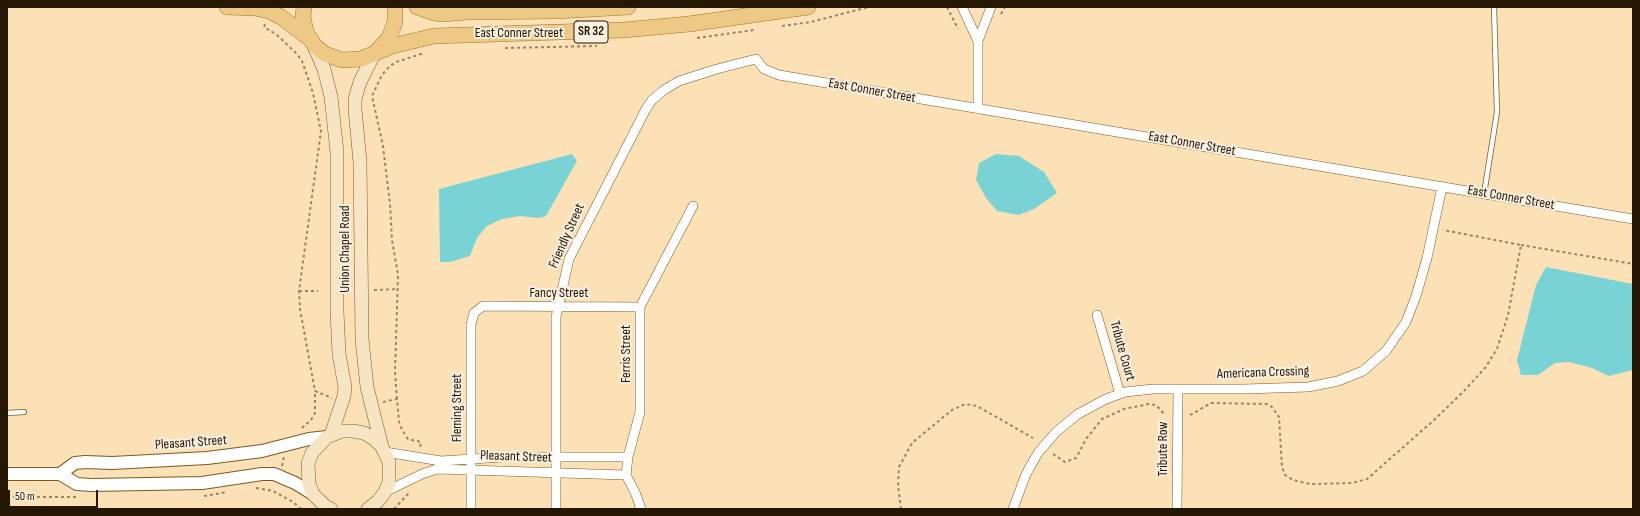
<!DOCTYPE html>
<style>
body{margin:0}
#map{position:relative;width:1640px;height:516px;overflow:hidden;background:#fce0b6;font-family:"Sofia Sans Condensed",sans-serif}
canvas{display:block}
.frame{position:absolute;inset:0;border:8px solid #241601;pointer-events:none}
.scale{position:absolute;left:8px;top:490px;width:90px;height:18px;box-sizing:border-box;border:2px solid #241601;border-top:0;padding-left:5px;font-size:12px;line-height:14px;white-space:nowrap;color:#241601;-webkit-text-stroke:3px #faf0e2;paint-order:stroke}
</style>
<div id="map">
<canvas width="1640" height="516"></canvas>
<div class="frame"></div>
<div class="scale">50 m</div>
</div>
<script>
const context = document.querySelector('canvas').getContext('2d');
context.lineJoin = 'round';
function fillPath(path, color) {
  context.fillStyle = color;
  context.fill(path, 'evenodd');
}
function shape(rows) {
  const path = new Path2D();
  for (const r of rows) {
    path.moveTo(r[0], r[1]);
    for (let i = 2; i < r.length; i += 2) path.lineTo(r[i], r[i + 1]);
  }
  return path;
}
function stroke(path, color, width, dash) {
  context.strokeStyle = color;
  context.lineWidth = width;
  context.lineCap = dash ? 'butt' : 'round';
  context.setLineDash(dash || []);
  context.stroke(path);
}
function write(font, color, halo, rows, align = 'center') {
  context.font = font + ' "Sofia Sans Condensed",sans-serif';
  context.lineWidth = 4;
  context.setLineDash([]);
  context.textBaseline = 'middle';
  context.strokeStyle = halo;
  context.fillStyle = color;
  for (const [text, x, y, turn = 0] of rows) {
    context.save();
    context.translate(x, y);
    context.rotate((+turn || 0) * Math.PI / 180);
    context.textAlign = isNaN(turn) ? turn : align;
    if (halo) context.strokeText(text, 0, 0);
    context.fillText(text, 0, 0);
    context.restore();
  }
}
const water = shape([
 [572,154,577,161,546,216,538,218,520,216,502,219,487,226,477,238,470,256,450,262,440,262,439,189],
 [996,154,1019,156,1044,172,1057,193,1034,209,1019,215,997,211,986,198,976,180,979,163],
 [1546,267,1633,284,1633,370,1609,376,1592,368,1569,362,1555,363,1538,375,1521,375,1517,360,1536,285]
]);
const path = shape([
 [947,7,958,29],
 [1001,14,1005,7],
 [265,24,264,27,277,35,297,54,302,61,313,93,321,131,299,291,300,309,315,391],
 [782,26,811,22,869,7],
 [697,38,754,30],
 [505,48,597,46],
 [1521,245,1633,264],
 [374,290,398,289],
 [299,291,318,291],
 [397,399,395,372,398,275,392,240,390,204,383,146,372,96,382,75,389,67,396,62,424,53],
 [383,402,397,399,399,422,402,430,408,439,421,442,420,448],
 [1190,415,1211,403,1267,404,1272,407,1279,417,1282,467,1285,475,1293,480,1310,484,1352,483,1367,479,1433,421,1463,392,1485,368,1497,349,1508,315,1521,245,1443,230],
 [302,428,311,420,315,413,315,391,332,398],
 [1053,454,1065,462,1076,458,1086,439,1102,419,1124,409,1149,404,1156,405,1165,415],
 [282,466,284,457],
 [256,488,273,491,293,502,301,509],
 [204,496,227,492],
 [7,497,78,497],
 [394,509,409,493],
 [901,509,898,486,899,467,912,443,952,410,965,404,977,406,1033,438]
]);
const service = shape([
 [1484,194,1497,112,1494,7],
 [7,413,24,412]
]);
const minor = shape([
 [962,7,978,41],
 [978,109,978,41,991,7],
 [1097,315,1120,394],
 [385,452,441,461,503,457,628,457],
 [385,492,422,474,437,469,626,475],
 [471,509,471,325,474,313,483,306,640,307],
 [556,509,556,317,569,259,646,109,652,100,664,90,679,81,717,69,756,59,764,69,779,75,1633,219],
 [641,509,635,492,626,475,628,457,640,412,640,307,693,206],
 [1013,509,1026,474,1038,453,1056,432,1078,414,1106,399,1125,392,1153,389,1244,389,1308,387,1338,381,1363,371,1386,351,1406,322,1416,296,1427,258,1442,187],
 [1177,509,1178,389]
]);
const tertiary = shape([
 [7,474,60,474,77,484,91,485,202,483,262,474,274,474,295,483,313,494],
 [60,474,75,463,85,462,112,463,207,458,262,451,309,439,327,437]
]);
const secondary = shape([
 [313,44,324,69,331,97,337,152,337,311,339,354,345,387,344,396,331,435],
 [374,54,360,82,355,99,355,109,360,162,362,339,367,387,382,447],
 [331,509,325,506,313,494,309,484,308,463,312,453,327,437,342,431,353,431,364,433,374,439,382,447,389,462,389,482,385,492,378,501,368,509]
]);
const primary = shape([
 [227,7,255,8,269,11,281,17,310,39],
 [304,7,303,17,306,32,315,46,325,54,342,60,361,59,392,46,434,36,623,30,689,24,808,7],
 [417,7,434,13,443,14,467,12,556,11,628,7],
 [377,51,389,38,395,22,395,7]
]);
const shields = [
 [591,32,34]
];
const shieldNames = [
 ["SR 32",591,32]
];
const streetNames = [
 ["East Conner Street",519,33],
 ["East Conner Street",872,91,10],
 ["East Conner Street",1192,144,10],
 ["East Conner Street",1511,198,10],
 ["Friendly Street",567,236,-66],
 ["Union Chapel Road",345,249,-90],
 ["Fancy Street",559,293],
 ["Tribute Court",1122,351,74],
 ["Ferris Street",626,354,-90],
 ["Americana Crossing",1263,373,-2],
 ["Fleming Street",457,408,-90],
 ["Pleasant Street",191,443,-4],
 ["Tribute Row",1163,449,-90],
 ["Pleasant Street",516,457,2]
];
fillPath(water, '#79d3d5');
stroke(service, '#7b5a21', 6);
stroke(minor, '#7b5a21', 10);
stroke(tertiary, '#7b5a21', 14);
stroke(secondary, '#7b5a21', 14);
stroke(primary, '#a07323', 16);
stroke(path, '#998463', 2, [3, 3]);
stroke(service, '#fff', 4.5);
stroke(minor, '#fff', 9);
stroke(tertiary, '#fff', 12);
stroke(secondary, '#f6e4c3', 13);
stroke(primary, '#eec986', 15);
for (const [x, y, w] of shields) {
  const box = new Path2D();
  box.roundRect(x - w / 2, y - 11, w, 22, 3);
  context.fillStyle = '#faf0e2';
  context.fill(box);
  stroke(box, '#241601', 1);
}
write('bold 13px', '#241601', null, shieldNames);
write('14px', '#241601', '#faf0e2', streetNames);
</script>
